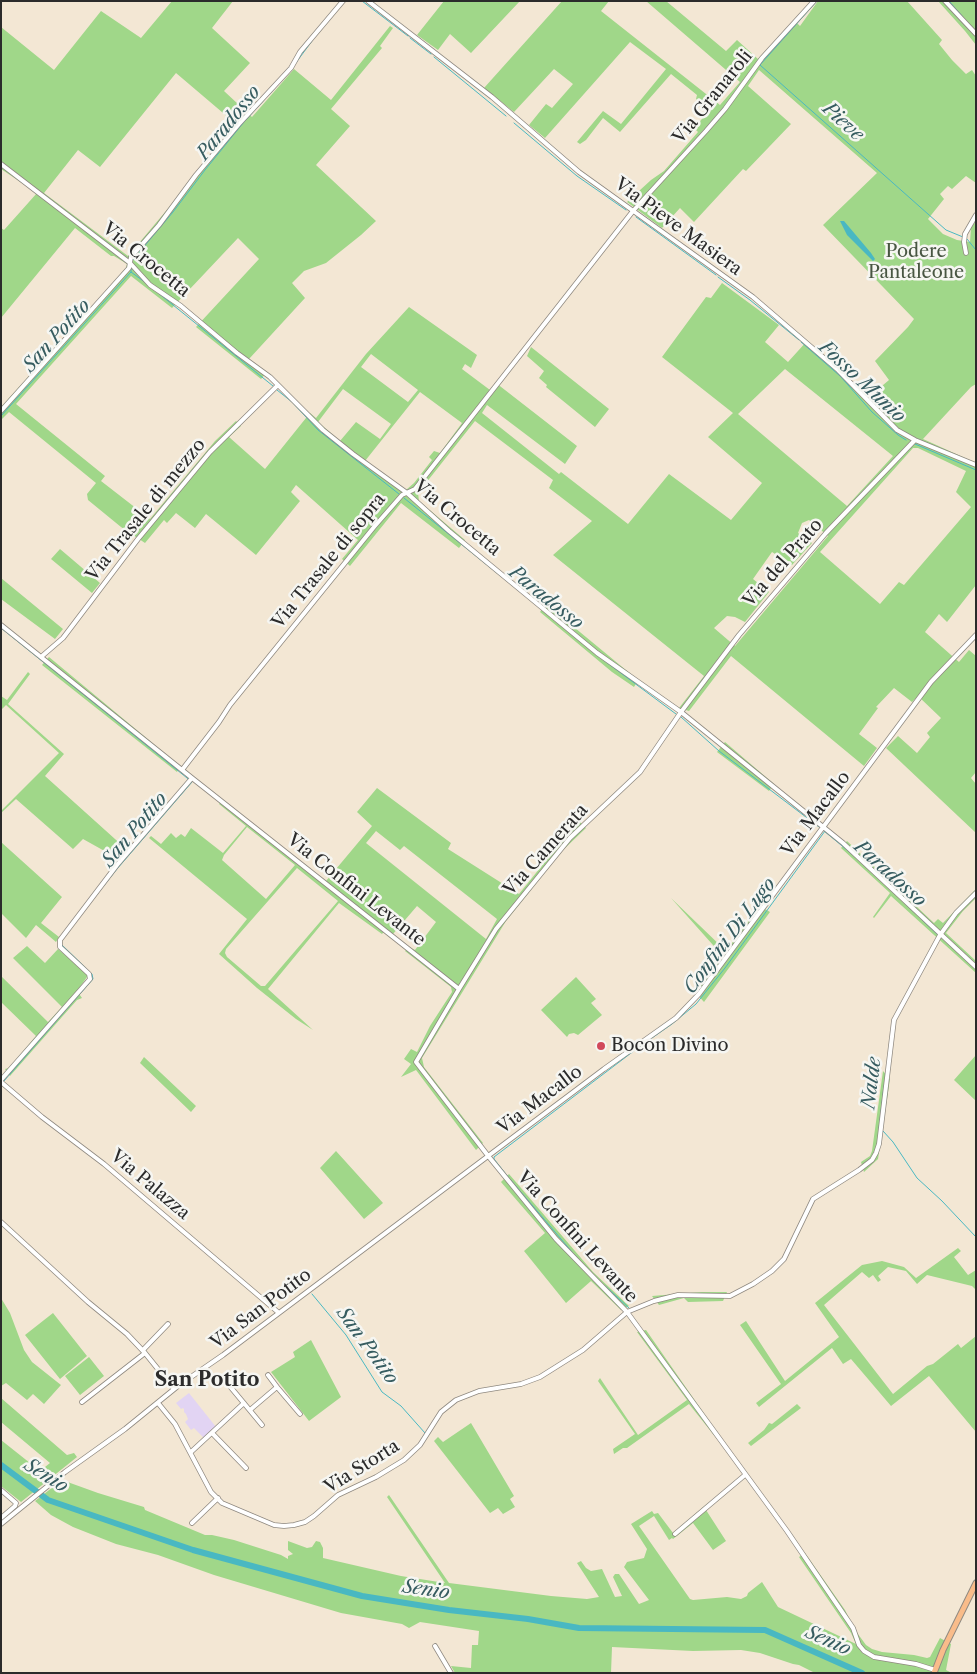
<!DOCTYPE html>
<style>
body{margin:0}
#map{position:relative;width:977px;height:1674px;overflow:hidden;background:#f3e7d4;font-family:"Libre Caslon Text",serif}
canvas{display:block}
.frame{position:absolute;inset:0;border:2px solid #2b2b2b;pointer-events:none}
</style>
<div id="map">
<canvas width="977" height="1674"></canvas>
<div class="frame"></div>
</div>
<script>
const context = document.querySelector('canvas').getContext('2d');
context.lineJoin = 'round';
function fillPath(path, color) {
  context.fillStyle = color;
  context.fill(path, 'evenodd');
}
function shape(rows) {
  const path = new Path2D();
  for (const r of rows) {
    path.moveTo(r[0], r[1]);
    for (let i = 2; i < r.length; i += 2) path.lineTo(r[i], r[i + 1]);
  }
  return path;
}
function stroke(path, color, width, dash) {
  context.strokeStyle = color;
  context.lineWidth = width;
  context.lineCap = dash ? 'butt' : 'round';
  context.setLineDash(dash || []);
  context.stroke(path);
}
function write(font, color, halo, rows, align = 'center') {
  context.font = font + ' "Libre Caslon Text",serif';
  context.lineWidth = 5;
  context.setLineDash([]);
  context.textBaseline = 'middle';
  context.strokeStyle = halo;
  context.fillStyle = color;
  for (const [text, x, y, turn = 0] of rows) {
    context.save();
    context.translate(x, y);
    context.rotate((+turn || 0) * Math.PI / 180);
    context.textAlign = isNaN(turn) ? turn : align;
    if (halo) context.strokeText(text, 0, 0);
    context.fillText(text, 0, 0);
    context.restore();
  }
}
const built = shape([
 [189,1393,216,1427,204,1438,194,1428,191,1430,185,1422,188,1419,186,1414,184,1412,184,1409,183,1408,181,1409,176,1403]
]);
const green = shape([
 [172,1,233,1,212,28,250,63,224,91,252,117,294,69,331,100,390,26,393,28,380,46,382,48,331,109,350,126,316,165,376,221,361,235,326,263,304,271,292,283,305,298,249,359,267,372,261,379,196,327,259,259,238,238,172,308,131,276,16,404,105,476,101,481,150,519,215,441,236,421,241,426,229,437,265,469,310,413,316,418,366,354,409,307,477,355,471,368,465,364,462,369,490,390,496,383,577,446,565,464,487,405,482,413,559,474,561,472,628,524,669,474,731,520,762,483,708,437,733,413,662,357,706,297,711,298,722,283,779,325,765,342,788,362,807,341,869,397,889,380,875,361,908,327,914,319,823,225,877,173,759,70,748,86,791,124,746,171,743,169,694,222,680,208,662,228,627,202,651,180,664,171,698,132,694,128,709,111,696,99,697,95,671,74,620,132,603,118,586,140,580,144,577,142,603,111,621,124,666,69,630,42,545,138,529,125,546,104,552,108,573,84,554,69,514,112,484,88,562,1,609,1,601,11,720,105,740,82,646,1,666,1,726,51,737,40,758,59,794,20,800,26,818,1,907,1,942,40,939,44,952,60,966,74,972,70,976,76,976,183,966,176,952,189,948,186,940,194,944,199,928,219,943,234,957,240,970,242,971,227,976,221,976,384,971,387,923,439,976,463,976,585,947,622,939,614,925,632,959,662,969,650,976,656,976,772,971,778,976,784,976,833,886,748,898,736,917,753,930,737,927,733,941,718,918,696,912,702,894,688,876,707,878,708,859,734,877,748,864,766,731,656,689,711,679,708,704,676,553,555,592,521,549,488,553,480,475,421,418,493,419,501,465,540,459,548,401,503,350,566,342,559,358,540,296,485,291,492,300,501,256,555,206,514,195,528,176,513,167,523,164,520,145,543,121,527,88,500,87,494,96,483,9,412,1,420,1,407,90,309,126,268,127,264,114,256,111,256,75,228,1,318,1,228,4,230,37,193,1,169,1,27,54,70,101,11,141,38],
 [176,73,236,124,188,182,171,205,128,256,44,193,78,150,100,167],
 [371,354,418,390,408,402,361,367],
 [785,369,893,456,847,506,738,414],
 [343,389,391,424,380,439,356,422,340,441,318,422],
 [420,392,462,423,440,453,434,451,429,457,432,460,414,483,406,490,365,461],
 [913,448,918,448,966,471,956,492,971,507,904,585,899,582,880,604,820,552],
 [809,520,828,536,735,646,714,628,727,616,735,617,745,622,769,592,753,579,772,552,792,565,812,543,798,533,802,523],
 [444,1,520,1,471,53,450,34,438,50,417,35],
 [938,1,976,1,976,45,965,31],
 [531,347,609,409,595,427,546,387,547,385,539,378,544,371,527,356],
 [60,549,100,583,92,593,51,559],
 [1,578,63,629,55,639,1,599],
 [546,604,638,680,634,687,612,672,540,612],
 [49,657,180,766,177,772,42,665],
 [28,672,30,674,8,704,64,754,45,776,125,848,117,858,83,839,73,849,16,799,1,813,1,811,59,753,6,705,1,710,1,696,7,700],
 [725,742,774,784,769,791,717,752],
 [377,788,451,843,448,849,519,894,565,837,580,822,586,828,561,852,506,921,422,1058,424,1067,483,1143,476,1150,416,1070,401,1077,411,1064,404,1059,411,1049,417,1052,430,1026,452,992,451,987,405,951,409,947,415,950,436,922,417,906,393,934,386,929,382,934,339,903,268,989,313,1030,296,1019,257,988,219,954,247,919,149,838,151,836,161,844,171,833,176,838,181,834,185,837,191,828,223,853,246,826,219,804,222,800,326,881,372,826,357,812],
 [247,827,295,865,266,899,222,860,224,855],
 [376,831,400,850,404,846,497,919,486,939,366,843],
 [297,868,338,901,265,986,261,986,227,957,225,953,226,949],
 [847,841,934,923,938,919,943,923,976,889,976,898,963,911,946,933,976,961,976,973,891,896,874,918,873,917,890,893,841,848],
 [1,842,62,897,41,923,59,937,56,942,36,925,26,938,1,913],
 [671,898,726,951,760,906,770,912,704,1002,694,991,711,971,721,954],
 [27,946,45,963,58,949,87,974,87,977,77,991,82,998,77,1000,69,1009,10,1076,5,1069,9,1068,36,1036,1,1002,1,976,48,1022,62,1007,13,958],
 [576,977,596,999,591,1003,602,1015,578,1035,574,1033,569,1034,567,1037,541,1010],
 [976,1055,976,1101,954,1080],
 [144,1057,196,1106,191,1112,140,1063],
 [883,1071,890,1079,878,1159,864,1172,861,1162,870,1156,872,1151],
 [336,1151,383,1203,364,1219,320,1168],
 [509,1174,593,1272,629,1306,621,1310,591,1281,566,1303,524,1251,545,1233,501,1182],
 [958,1248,961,1251,954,1257,968,1275,976,1270,976,1290,972,1286,927,1275,917,1284,906,1271,888,1267,878,1276,881,1280,878,1282,873,1275,869,1278,862,1272,824,1305,893,1394,927,1366,933,1364,958,1344,961,1348,976,1336,976,1432,929,1376,891,1406,851,1359,843,1364,832,1348,759,1407,756,1403,781,1384,740,1325,746,1321,785,1381,839,1337,815,1303,862,1265,882,1261,904,1267,916,1278],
 [702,1292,727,1292,723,1301,688,1302,684,1298,659,1305,652,1296],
 [1,1298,10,1313,24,1350,32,1362,61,1385,44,1404,33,1394,27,1400,6,1383,1,1386],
 [53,1313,87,1356,60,1379,25,1335],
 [646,1330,721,1438,717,1439,689,1404,627,1448,623,1448,614,1454,613,1449,635,1434,598,1381,600,1378,638,1435,687,1400,637,1332],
 [311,1340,341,1397,309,1421,271,1372,295,1357,293,1352],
 [89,1357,104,1376,80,1395,65,1376],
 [1,1398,67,1455,74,1453,77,1457,21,1502,1,1486,1,1440,35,1467,45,1467,50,1463,1,1422],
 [797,1404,801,1408,751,1446,748,1443,764,1430,769,1423,772,1424],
 [471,1423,514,1496,510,1499,515,1507,503,1514,498,1508,490,1513,434,1441,438,1437,443,1442],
 [62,1480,98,1493,144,1507,145,1510,205,1535,212,1535,234,1540,281,1555,288,1559,288,1556,293,1554,288,1550,288,1541,307,1548,312,1547,316,1541,320,1542,323,1548,323,1558,401,1576,445,1583,387,1497,389,1495,449,1583,551,1596,587,1599,599,1597,577,1563,581,1561,586,1568,591,1571,602,1569,615,1597,622,1596,613,1577,615,1574,619,1574,639,1604,649,1600,624,1567,627,1562,644,1558,647,1549,631,1524,652,1511,654,1514,658,1513,673,1533,708,1503,710,1506,706,1510,726,1541,713,1550,693,1523,673,1539,672,1538,669,1540,654,1516,639,1526,690,1599,693,1600,727,1597,741,1599,747,1596,748,1593,762,1582,778,1607,856,1644,851,1633,799,1557,805,1553,845,1610,855,1630,866,1645,872,1649,882,1652,914,1655,927,1658,930,1657,940,1638,951,1644,946,1670,952,1673,815,1673,799,1665,793,1664,760,1653,741,1650,693,1651,612,1647,611,1673,455,1673,451,1666,471,1668,472,1645,478,1645,479,1631,420,1622,409,1628,402,1624,341,1613,214,1575,158,1555,116,1544,73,1527,51,1515,35,1501]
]);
const water = shape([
 [840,221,844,221,871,253,875,259,873,261,847,235]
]);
const stream = shape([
 [362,1,408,36],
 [817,1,760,65,946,230,963,237],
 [949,1,963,17],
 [410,38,431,54],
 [434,57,506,116],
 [295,64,312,41],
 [514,123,577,176,626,210],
 [636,217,716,275],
 [967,239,976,250],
 [132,261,173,212,205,170,244,122,275,88],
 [131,269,131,272,146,283],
 [718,277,750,300,799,340],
 [157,292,273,386],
 [801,342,840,376,872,412,898,435,906,440],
 [277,390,292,402,318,430,399,494],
 [1,416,131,272],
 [915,444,976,470],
 [404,498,518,590],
 [1,628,192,782,117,869,76,921],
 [594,653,676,714],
 [681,717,719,751,819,827],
 [824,831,858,859],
 [874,874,938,935],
 [942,938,968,962],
 [4,1081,93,979,92,974,62,945],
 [879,1129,884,1086],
 [883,1131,893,1142,917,1178,942,1201,976,1237],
 [578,1259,509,1178,494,1159,494,1157,639,1047,672,1024,696,1004,725,968,825,831],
 [604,1285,629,1308],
 [312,1294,346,1335,382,1392,401,1406,425,1433]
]);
const river = shape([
 [1,1465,48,1500,193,1550,362,1596,449,1610,528,1619,579,1628,765,1630,862,1673]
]);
const minor = shape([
 [368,1,492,97,579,172,753,297,838,370,897,430,915,440,976,465],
 [945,1,976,34],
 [1,164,130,263,150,285,181,306,237,353,270,377,323,430,353,454,407,493,449,531,597,653,681,712,843,843,976,967],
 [966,253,964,242,965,234,976,215],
 [1,411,129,268,131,257,159,225,196,175,239,124,291,68,300,52,343,1],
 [1,625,192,778,459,989,416,1062,489,1157,556,1239,627,1312,787,1531,853,1628,859,1645,864,1651,874,1657,916,1664,935,1670],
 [41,657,63,638,138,539,210,452,278,385],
 [182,770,219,722,230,705,374,527,402,495,415,489,633,211,706,131,725,109,762,58,814,1],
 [459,989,496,929,570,838,640,772,681,712,739,635,826,533,915,440],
 [1,1080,90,979,89,974,60,947,60,940,117,865,192,778],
 [1,1082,42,1117,104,1164,279,1313],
 [1,1222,88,1302,127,1334,145,1353,174,1389],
 [143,1350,168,1324],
 [268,1375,277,1387],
 [228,1384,262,1425],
 [82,1402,145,1353],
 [158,1403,175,1424,211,1492,222,1503,274,1525,284,1526,294,1525,305,1522,314,1516,338,1495,376,1477,404,1460,420,1445,441,1412,456,1400,479,1391,521,1384,540,1377,583,1350,627,1312,654,1301,678,1295,730,1296,753,1284,772,1271,784,1259,813,1199,859,1170,872,1160,876,1153,879,1144,894,1020,940,935,956,913,976,893],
 [250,1410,277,1387,300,1414],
 [212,1433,246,1468],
 [191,1452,244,1403],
 [1,1490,16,1503,15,1506,1,1518],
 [192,1523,218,1498],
 [1,1524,65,1472,125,1429,178,1386,223,1355,604,1069,676,1018,699,994,931,682,976,635],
 [675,1534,745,1475],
 [435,1646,451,1673]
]);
const major = shape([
 [934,1673,943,1650,976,1583]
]);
const markers = [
 [601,1046,5,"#d1495b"]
];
const streetNames = [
 ["Via Granaroli",713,97,-51],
 ["Via Pieve Masiera",678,227,36],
 ["Via Crocetta",146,260,39],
 ["Via Trasale di mezzo",146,510,-51],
 ["Via Crocetta",457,518,40],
 ["Via Trasale di sopra",329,561,-51],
 ["Via del Prato",783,563,-49],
 ["Via Macallo",816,814,-53],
 ["Via Camerata",546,850,-48],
 ["Via Confini Levante",356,890,38],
 ["Via Macallo",540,1100,-37],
 ["Via Palazza",150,1185,40],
 ["Via Confini Levante",577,1237,48],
 ["Via San Potito",261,1309,-37],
 ["Via Storta",362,1467,-32]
];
const parkNames = [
 ["Podere",916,252],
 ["Pantaleone",916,273]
];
const poiNames = [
 ["Bocon Divino",611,1046]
];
const waterNames = [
 ["Pieve",843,122,42],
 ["Paradosso",229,123,-51],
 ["San Potito",57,336,-48],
 ["Fosso Munio",862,382,43],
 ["Paradosso",546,598,39],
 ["San Potito",135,830,-50],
 ["Paradosso",890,874,42],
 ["Confini Di Lugo",730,936,-53],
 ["Nalde",872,1083,-83],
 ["San Potito",367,1346,54],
 ["Senio",46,1476,32],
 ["Senio",426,1590,8],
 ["Senio",828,1641,24]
];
const quarterNames = [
 ["San Potito",207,1380]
];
fillPath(built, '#e2d4f3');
fillPath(green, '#a0d789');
fillPath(water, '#49b8c2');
stroke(stream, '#49b8c2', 1);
stroke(river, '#49b8c2', 6);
stroke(minor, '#8f8980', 5.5);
stroke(major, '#8f8980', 7);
stroke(minor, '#fff', 4);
stroke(major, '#f9bc8a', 5);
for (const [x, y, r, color] of markers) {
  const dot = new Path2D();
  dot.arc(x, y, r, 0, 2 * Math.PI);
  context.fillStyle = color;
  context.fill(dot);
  stroke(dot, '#f6f6f2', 2);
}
write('18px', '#2b2b2b', '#f6f6f2', streetNames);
write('18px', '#485642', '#f6f6f2', parkNames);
write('18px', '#2b2b2b', '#f6f6f2', poiNames, 'left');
write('italic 19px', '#365c60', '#f6f6f2', waterNames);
write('bold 20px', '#2b2b2b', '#f6f6f2', quarterNames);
</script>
